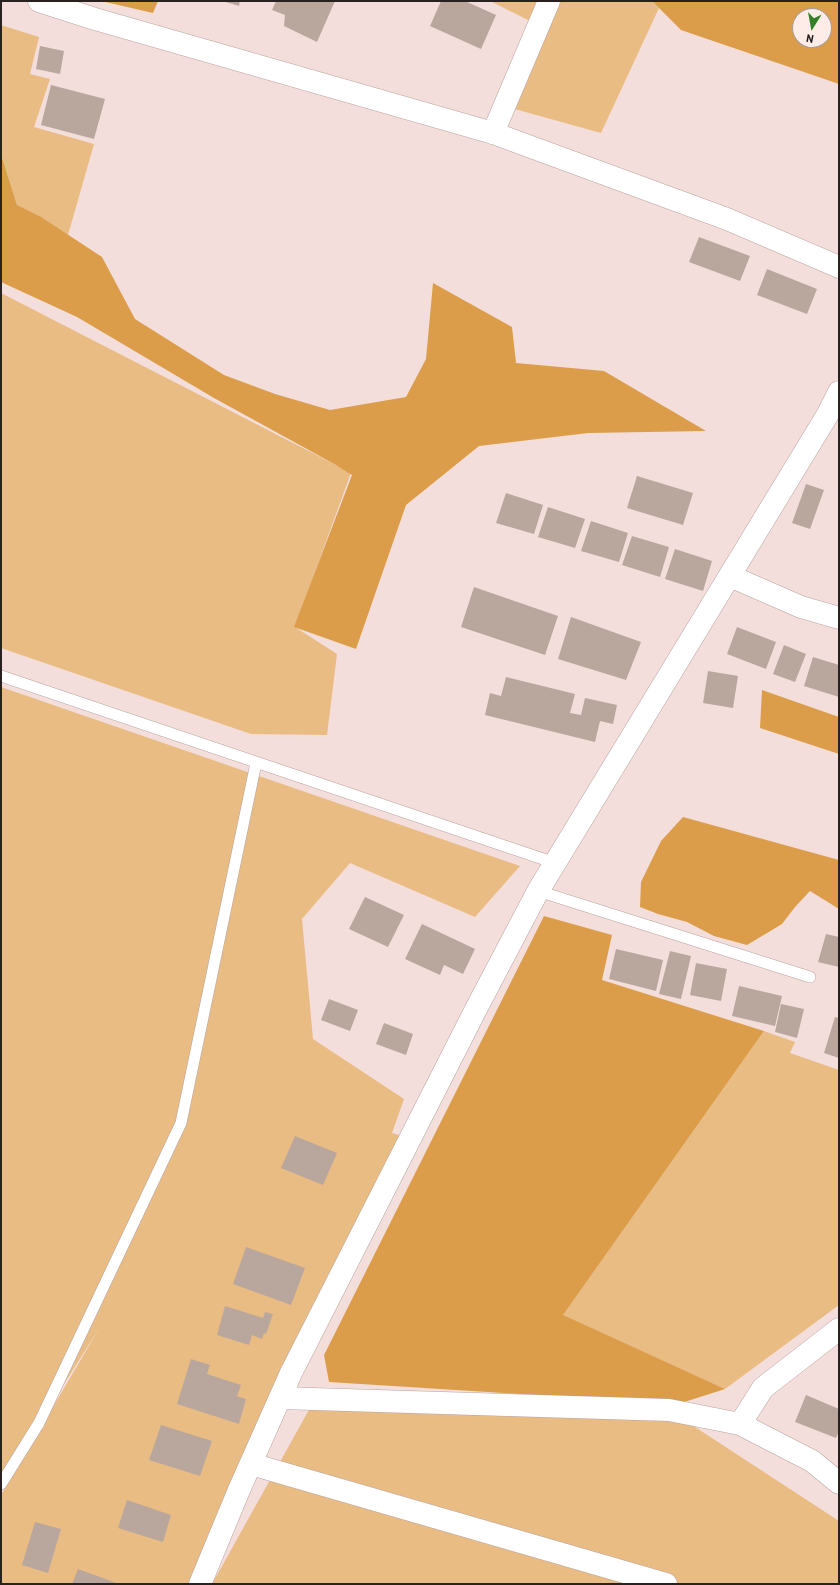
<!DOCTYPE html>
<style>
body{margin:0}
#map{position:relative;width:840px;height:1585px;overflow:hidden;background:#f4dedb;font-family:Barlow,sans-serif}
canvas{display:block}
.frame{position:absolute;inset:0;border:2px solid #292120;pointer-events:none}
.north{position:absolute;left:792px;top:8px;width:40px;height:40px;box-sizing:border-box;background:#feece9;border:1px solid #a99b99;border-radius:50%;rotate:191deg;font-size:11px;font-weight:700;line-height:16px;text-align:center;color:#292120}
.north::after{content:'';display:block;margin:auto;width:14px;height:18px;background:#348028;clip-path:polygon(50% 0,100% 100%,50% 72%,0 100%)}
</style>
<div id="map">
<canvas width="840" height="1585"></canvas>
<div class="frame"></div>
<div class="north">N</div>
</div>
<script>
const context = document.querySelector('canvas').getContext('2d');
context.lineJoin = 'round';
function fillPath(path, color) {
  context.fillStyle = color;
  context.fill(path, 'evenodd');
}
function shape(rows) {
  const path = new Path2D();
  for (const r of rows) {
    path.moveTo(r[0], r[1]);
    for (let i = 2; i < r.length; i += 2) path.lineTo(r[i], r[i + 1]);
  }
  return path;
}
function stroke(path, color, width, dash) {
  context.strokeStyle = color;
  context.lineWidth = width;
  context.lineCap = dash ? 'butt' : 'round';
  context.setLineDash(dash || []);
  context.stroke(path);
}
const green = shape([
 [490,1,652,1,659,8,601,133,511,108,542,27],
 [1,25,39,37,30,74,50,79,34,127,94,144,68,235,17,205,1,154],
 [1,293,336,465,352,470,295,627,337,654,327,735,251,734,1,648],
 [1,687,520,866,475,917,350,863,302,919,313,1039,404,1099,392,1133,405,1137,197,1584,1,1584,1,1495,100,1327,1,1484],
 [764,1031,795,1042,790,1053,839,1070,839,1305,725,1389,562,1316],
 [315,1399,669,1410,839,1521,839,1584,212,1584]
]);
const forest = shape([
 [101,1,158,1,153,13],
 [652,1,839,1,839,84,681,30],
 [800,16,824,16,824,40,800,40],
 [1,154,17,205,41,217,102,257,135,319,224,375,275,394,330,410,406,397,426,359,433,283,512,327,516,363,604,371,706,431,588,433,479,446,406,505,356,649,294,627,352,475,336,465,214,398,77,317,1,282],
 [762,690,839,717,839,754,760,728],
 [683,817,839,860,839,909,810,891,795,907,782,924,747,945,714,936,687,922,658,914,640,907,641,882,661,841],
 [544,916,612,935,602,980,764,1031,563,1315,725,1389,678,1404,329,1382,324,1355]
]);
const building = shape([
 [222,1,240,1,239,6],
 [276,1,335,1,317,42,284,26,285,15,272,10],
 [441,1,465,1,496,15,481,49,430,26],
 [40,46,64,51,60,74,36,69],
 [51,85,105,99,94,139,41,125],
 [699,237,750,256,740,281,689,262],
 [767,269,817,289,807,314,757,295],
 [637,476,693,493,683,525,627,508],
 [806,484,824,490,810,529,792,523],
 [506,493,543,505,534,534,496,523],
 [548,507,585,519,575,548,538,537],
 [591,521,628,533,619,562,581,551],
 [632,536,669,547,660,577,622,565],
 [675,549,712,561,703,591,665,579],
 [474,587,558,616,545,655,461,627],
 [571,617,641,642,626,680,558,659],
 [737,627,776,642,766,669,727,654],
 [784,645,806,654,795,682,773,674],
 [813,657,839,665,839,697,804,686],
 [708,671,738,676,733,708,703,703],
 [506,677,575,694,570,713,581,715,585,698,617,705,613,724,600,721,595,742,485,715,490,693,501,696],
 [365,897,404,915,388,947,349,929],
 [422,924,475,949,463,974,444,965,440,975,405,959],
 [826,934,839,937,839,967,818,962],
 [616,949,663,960,656,991,609,979],
 [670,951,691,956,681,999,659,994],
 [696,963,727,969,721,1001,690,995],
 [739,986,782,996,775,1026,732,1016],
 [329,999,358,1010,350,1031,321,1020],
 [781,1004,804,1009,797,1038,775,1032],
 [835,1017,839,1018,839,1058,824,1053],
 [384,1023,413,1034,406,1055,376,1044],
 [295,1136,337,1153,323,1185,281,1168],
 [246,1247,305,1268,291,1305,233,1284],
 [225,1306,263,1318,265,1312,273,1314,266,1334,264,1333,262,1339,252,1335,249,1345,217,1335],
 [191,1359,210,1365,207,1374,241,1385,237,1396,246,1399,239,1424,177,1404],
 [806,1395,839,1409,839,1431,836,1438,795,1422],
 [161,1425,212,1441,200,1476,149,1460],
 [127,1500,171,1515,163,1542,118,1528],
 [35,1522,61,1529,48,1573,22,1565],
 [78,1569,119,1584,72,1584]
]);
const service = shape([
 [1,676,555,863],
 [538,891,810,977],
 [1,1484,39,1423,181,1123,256,763]
]);
const minor = shape([
 [493,133,549,1],
 [730,576,801,607,839,618],
 [281,1398,669,1410,740,1424,812,1461,839,1483],
 [740,1424,763,1388,839,1329],
 [251,1464,666,1584],
 [200,1584,239,1490,291,1373,476,1009,538,891,828,414,839,392]
]);
const tertiary = shape([
 [39,1,95,19,493,133,727,219,839,267]
]);
fillPath(green, '#e9bc84');
fillPath(forest, '#db9d49');
fillPath(building, '#b9a79e');
stroke(service, '#b8a3a0', 12);
stroke(minor, '#b8a3a0', 23);
stroke(tertiary, '#b8a3a0', 23);
stroke(service, '#fff', 11);
stroke(minor, '#fff', 22);
stroke(tertiary, '#fff', 22);
</script>
